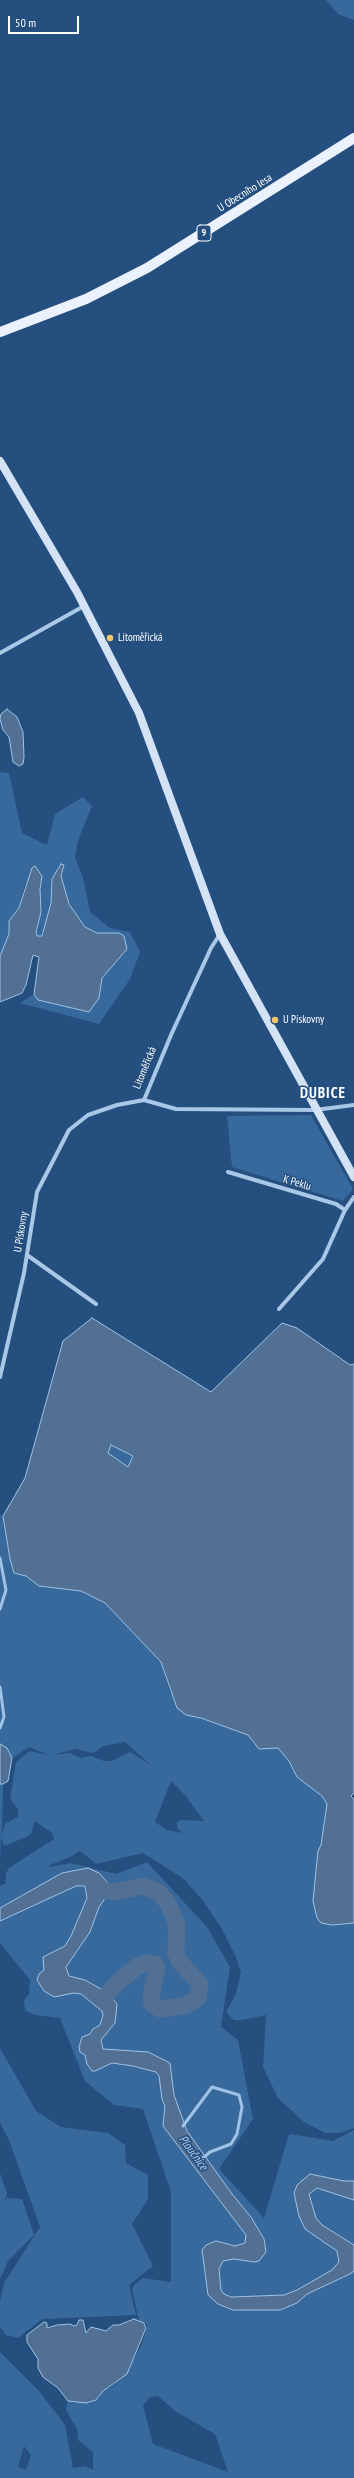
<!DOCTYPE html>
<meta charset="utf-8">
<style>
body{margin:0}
#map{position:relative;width:354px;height:2478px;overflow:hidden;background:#244f7f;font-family:"PT Sans Narrow",sans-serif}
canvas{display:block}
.scale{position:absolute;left:8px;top:16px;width:71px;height:18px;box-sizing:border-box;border:2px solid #fff;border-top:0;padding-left:5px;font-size:12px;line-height:14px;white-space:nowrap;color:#fff;-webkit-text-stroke:3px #244f7f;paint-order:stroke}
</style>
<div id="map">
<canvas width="354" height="2478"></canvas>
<div class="scale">50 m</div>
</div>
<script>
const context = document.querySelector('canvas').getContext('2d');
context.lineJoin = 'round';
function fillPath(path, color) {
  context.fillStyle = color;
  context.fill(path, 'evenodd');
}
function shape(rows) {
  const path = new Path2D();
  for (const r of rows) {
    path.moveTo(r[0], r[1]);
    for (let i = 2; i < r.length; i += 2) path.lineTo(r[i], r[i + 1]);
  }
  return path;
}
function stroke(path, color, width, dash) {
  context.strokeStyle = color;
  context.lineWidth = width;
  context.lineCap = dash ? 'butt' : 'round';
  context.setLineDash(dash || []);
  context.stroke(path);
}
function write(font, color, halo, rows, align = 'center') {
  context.font = font + ' "PT Sans Narrow",sans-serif';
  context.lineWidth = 3;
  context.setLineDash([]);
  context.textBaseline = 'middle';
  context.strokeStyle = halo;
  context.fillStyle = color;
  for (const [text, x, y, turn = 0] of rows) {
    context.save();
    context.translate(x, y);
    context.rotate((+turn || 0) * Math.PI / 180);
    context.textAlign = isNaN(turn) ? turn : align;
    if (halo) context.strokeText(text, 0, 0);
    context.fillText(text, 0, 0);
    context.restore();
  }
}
const green = shape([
 [326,0,354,0,354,20,338,14],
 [0,772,9,773,22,833,47,845,55,814,83,797,92,806,78,841,75,857,83,878,90,912,110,928,130,932,140,952,130,979,99,1024,20,1003,34,994,42,1001,77,1008,100,991,102,978,127,949,119,933,97,933,85,927,74,912,67,898,61,876,64,867,52,879,51,903,43,936,37,936,36,932,41,912,40,889,42,876,31,876,25,885,19,908,9,921,9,934,0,956],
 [311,1115,353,1189,343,1201,232,1167,227,1116],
 [111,1445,133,1456,128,1467,108,1453],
 [0,1515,3,1516,10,1559,14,1573,26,1576,39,1586,81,1591,105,1603,161,1662,170,1692,196,1718,201,1718,248,1735,254,1744,278,1748,289,1761,297,1777,322,1796,327,1804,321,1845,318,1852,313,1901,321,1923,332,1925,354,1923,354,2128,340,2133,325,2133,304,2122,278,2098,263,2067,266,2015,241,2020,234,2020,226,2012,236,1994,241,1972,235,1955,222,1929,204,1902,184,1879,143,1853,96,1864,80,1851,70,1857,50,1865,49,1867,71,1863,116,1874,147,1862,207,1927,230,1967,221,2027,238,2040,253,2119,219,2169,264,2218,289,2134,333,2141,354,2130,354,2478,0,2478,0,2352,39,2391,65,2425,73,2468,85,2466,93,2470,93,2452,78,2440,77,2429,66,2410,68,2401,75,2403,99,2398,103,2391,111,2387,125,2375,142,2344,147,2328,147,2324,139,2321,132,2289,136,2283,143,2278,171,2282,171,2192,143,2109,114,2105,85,2081,60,2018,35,2015,25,2010,24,2000,29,1994,30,1980,0,1943,0,1886,6,1883,6,1873,9,1868,54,1839,52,1833,35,1821,31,1834,26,1837,4,1846,1,1837,0,1862,0,1780,3,1784,2,1834,5,1824,18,1817,18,1809,10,1799,16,1762,30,1751,48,1755,29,1747,12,1758,7,1748,0,1745],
 [125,1742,151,1765,130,1752,112,1761,104,1761,91,1756,81,1758,70,1753,54,1755,75,1749,93,1753,104,1746],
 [171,1781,185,1795,204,1821,182,1820,177,1822,177,1828,183,1833,167,1830,155,1822],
 [158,2396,175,2411,215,2434,228,2472,153,2444,143,2405,150,2397],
 [24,2446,31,2455,26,2470,18,2467],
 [0,2048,36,2111,61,2127,108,2133,125,2145,126,2163,148,2175,148,2199,132,2224,153,2266,129,2285,136,2315,42,2319,18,2338,6,2335,0,2327,0,2301,4,2283,40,2227,9,2140,0,2123],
 [0,2173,7,2194,4,2203,7,2198,22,2199,34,2235,8,2261,0,2279]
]);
const water = shape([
 [7,709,17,717,23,732,24,757,23,764,19,766,13,762,9,737,3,730,0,719,1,714,7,709],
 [61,864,64,865,61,876,69,904,85,927,97,933,119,933,124,936,127,949,102,978,99,998,89,1012,38,1000,34,994,39,957,33,955,26,985,22,993,0,1002,0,956,9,934,9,921,19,908,32,868,35,866,42,876,40,889,41,912,36,932,37,936,42,936,51,903,52,879,61,864],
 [92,1318,211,1392,282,1323,297,1328,350,1365,354,1364,354,1793,351,1796,354,1800,354,1923,332,1925,321,1923,317,1918,313,1901,318,1851,321,1845,327,1804,322,1796,297,1777,289,1761,278,1748,259,1749,248,1735,201,1718,186,1715,177,1708,161,1662,105,1603,81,1591,39,1586,26,1576,14,1573,10,1559,3,1516,25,1478,63,1341,92,1318],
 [111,1445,133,1456,128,1467,108,1453,111,1445],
 [0,1744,7,1748,12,1758,8,1781,3,1784,0,1784,0,1744],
 [88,1868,99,1873,109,1884,110,1891,99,1907,90,1932,66,1967,69,1976,85,1980,108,1993,117,2004,115,2023,101,2040,103,2049,148,2052,170,2063,174,2095,187,2131,232,2194,251,2217,264,2239,266,2252,259,2261,254,2262,234,2259,223,2261,219,2269,221,2290,224,2294,231,2297,284,2295,297,2290,332,2270,339,2262,337,2251,305,2229,299,2216,294,2193,297,2185,310,2174,344,2181,354,2181,354,2200,317,2188,309,2194,316,2218,322,2225,354,2245,354,2271,350,2274,307,2294,297,2303,280,2310,233,2310,218,2304,208,2295,202,2250,206,2245,216,2241,235,2246,245,2243,246,2235,163,2126,165,2106,162,2099,159,2076,156,2072,133,2066,112,2063,95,2071,92,2071,87,2064,85,2055,80,2052,79,2047,82,2037,90,2034,93,2029,100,2025,103,2015,102,2011,81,1994,74,1993,54,1997,44,1991,37,1980,39,1974,44,1970,43,1957,65,1946,71,1936,87,1898,85,1886,76,1886,0,1921,0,1908,62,1873,88,1868],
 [134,2319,144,2323,146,2328,127,2374,103,2391,96,2400,86,2403,68,2401,58,2388,43,2377,38,2368,38,2359,27,2342,27,2335,44,2322,47,2323,47,2328,57,2325,70,2324,74,2326,77,2325,79,2320,83,2320,86,2333,91,2327,106,2331,113,2325,119,2325,134,2319]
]);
const stream = shape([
 [0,1558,6,1590,0,1609],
 [0,1687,4,1717,0,1728],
 [183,2126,212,2087,239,2095,242,2107,237,2134,231,2144,210,2152,202,2159]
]);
const river = shape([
 [96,1889,113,1892,143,1886,158,1892,168,1903,177,1924,176,1953,179,1961,200,1984,198,1998,184,2006,160,2009,152,2004,151,1996,157,1969,155,1964,148,1963,138,1966,118,1982,104,1998]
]);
const street = shape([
 [0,653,84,606],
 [144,1100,171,1035,211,948,220,934],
 [228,1172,336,1204,345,1210,354,1197],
 [27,1255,96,1304],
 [279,1309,323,1259,345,1210],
 [0,1377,24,1273,37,1192,69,1130,88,1115,117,1105,144,1100,176,1109,315,1110,354,1105]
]);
const secondary = shape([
 [0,461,77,592,139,713,220,934,354,1177]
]);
const primary = shape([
 [0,332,86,299,147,268,354,138]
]);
const markers = [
 [110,638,4,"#f1c66d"],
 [275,1020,4,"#f1c66d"]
];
const shields = [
 [204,233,14]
];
const shieldNames = [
 ["9",204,233]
];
const streetNames = [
 ["U Obecního lesa",245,193,-32],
 ["Litoměřická",145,1068,-68],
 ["K Peklu",297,1183,16],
 ["U Pískovny",21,1232,-81]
];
const poiNames = [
 ["Litoměřická",118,638],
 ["U Pískovny",283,1020]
];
const waterNames = [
 ["Ploučnice",193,2153,54]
];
const districtNames = [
 ["DUBICE",323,1094]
];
fillPath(green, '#38699d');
fillPath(water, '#517093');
stroke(water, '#9ec3e7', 1);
stroke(stream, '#9ec3e7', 3);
stroke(river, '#517093', 17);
stroke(street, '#a9c7e6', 4);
stroke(secondary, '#d3e3f5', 8);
stroke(primary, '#ebf2fd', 10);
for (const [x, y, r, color] of markers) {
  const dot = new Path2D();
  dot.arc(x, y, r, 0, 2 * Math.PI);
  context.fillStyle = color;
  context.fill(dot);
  stroke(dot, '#244f7f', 1.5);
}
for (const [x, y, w] of shields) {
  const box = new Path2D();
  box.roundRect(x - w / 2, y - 8, w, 16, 3);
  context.fillStyle = '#244f7f';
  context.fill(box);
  stroke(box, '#fff', 1);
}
write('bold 10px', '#fff', null, shieldNames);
write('11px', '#fff', '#244f7f', streetNames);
write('11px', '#fff', '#244f7f', poiNames, 'left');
write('italic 12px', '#b5d1ee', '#244f7f', waterNames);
context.letterSpacing = '1px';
write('bold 15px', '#fff', '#244f7f', districtNames);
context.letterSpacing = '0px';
</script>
